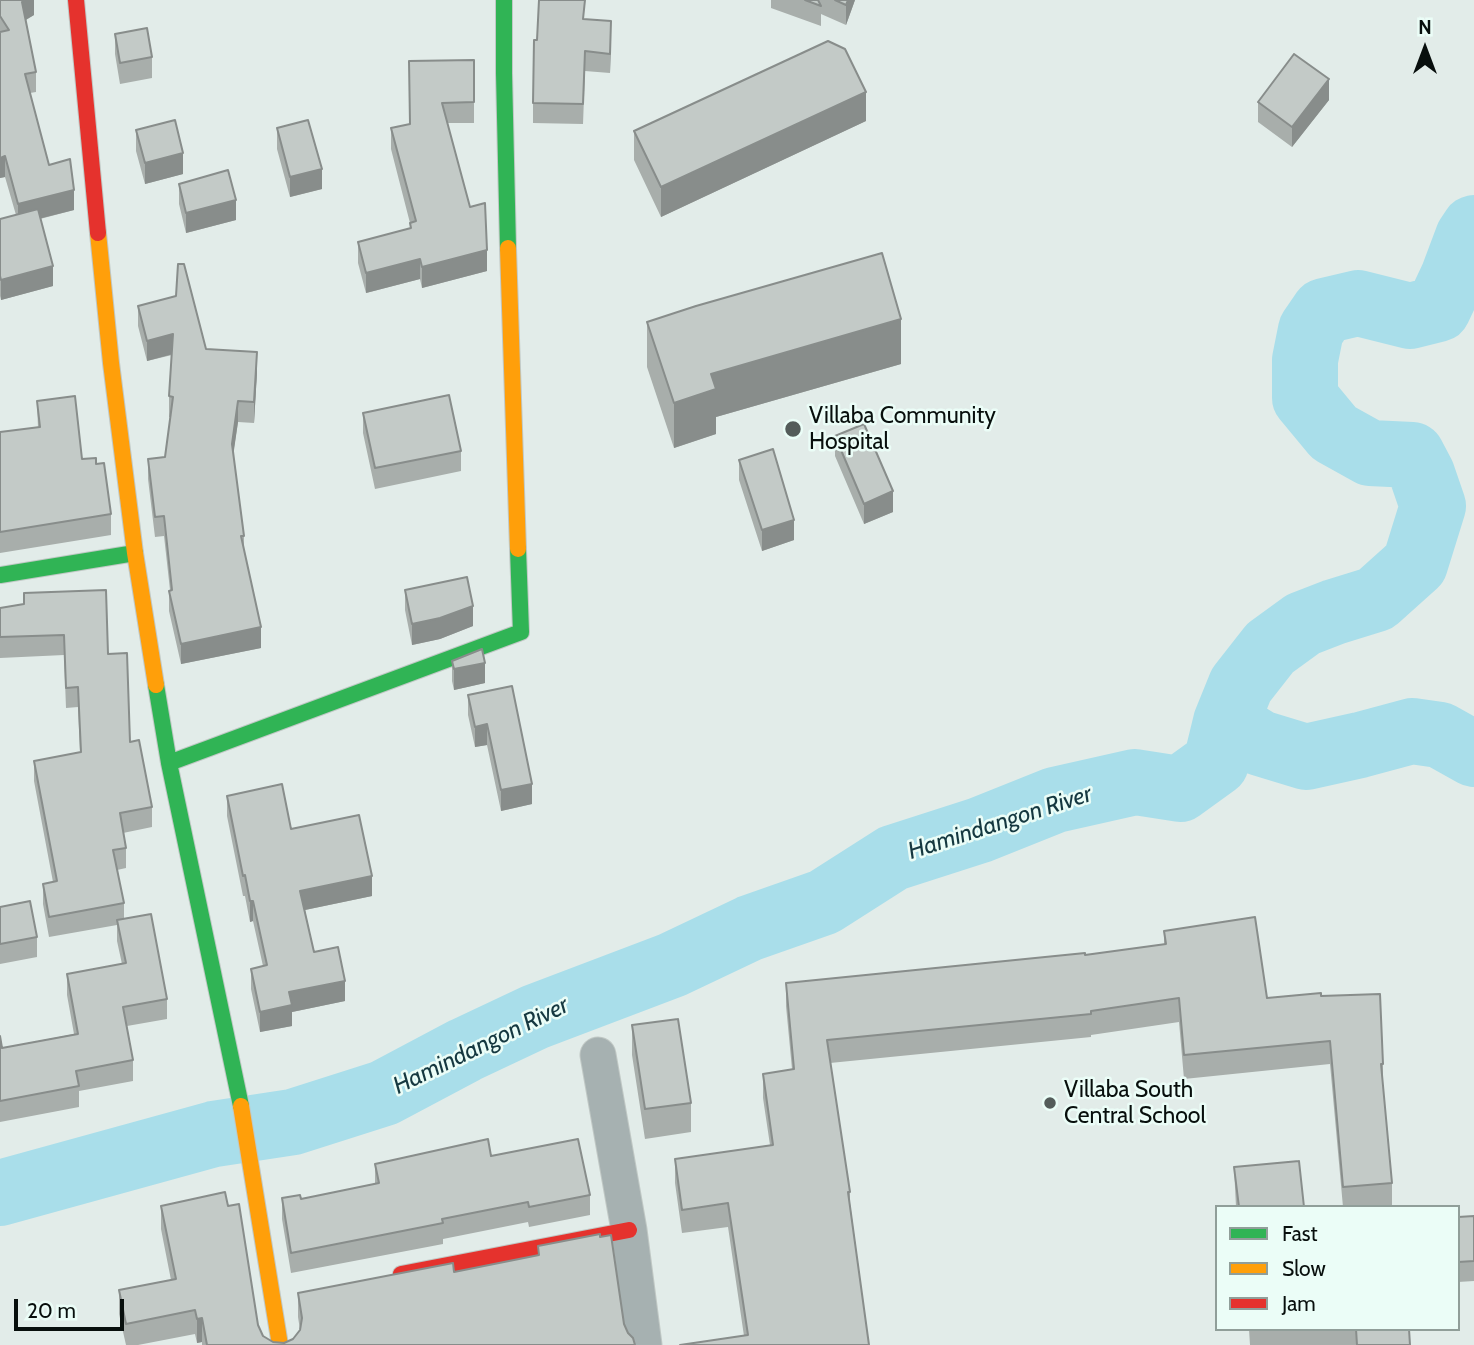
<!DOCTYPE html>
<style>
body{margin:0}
#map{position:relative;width:1474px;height:1345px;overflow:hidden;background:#e2ece9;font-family:Cabin,sans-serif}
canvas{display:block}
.legend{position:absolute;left:1215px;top:1205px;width:245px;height:126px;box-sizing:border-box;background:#ebfdf7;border:2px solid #909e99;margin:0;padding:9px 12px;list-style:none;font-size:21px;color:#080f0d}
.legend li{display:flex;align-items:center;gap:14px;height:35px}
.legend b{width:35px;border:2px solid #909e99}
.north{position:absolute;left:1390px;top:14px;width:70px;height:70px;-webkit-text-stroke:5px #ebfdf7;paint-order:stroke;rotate:0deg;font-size:19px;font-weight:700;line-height:28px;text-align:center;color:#080f0d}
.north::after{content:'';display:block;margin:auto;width:24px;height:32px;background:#080f0d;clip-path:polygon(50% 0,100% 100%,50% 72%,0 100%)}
.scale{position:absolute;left:14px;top:1299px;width:110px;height:32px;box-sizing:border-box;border:4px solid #080f0d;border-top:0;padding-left:9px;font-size:21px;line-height:24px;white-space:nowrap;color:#080f0d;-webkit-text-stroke:5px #ebfdf7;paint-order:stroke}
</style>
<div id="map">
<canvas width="1474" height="1345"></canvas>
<ul class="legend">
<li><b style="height:9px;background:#30b455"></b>Fast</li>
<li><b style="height:9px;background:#ff9f0a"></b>Slow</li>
<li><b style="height:9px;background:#e5322d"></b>Jam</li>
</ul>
<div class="north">N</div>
<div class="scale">20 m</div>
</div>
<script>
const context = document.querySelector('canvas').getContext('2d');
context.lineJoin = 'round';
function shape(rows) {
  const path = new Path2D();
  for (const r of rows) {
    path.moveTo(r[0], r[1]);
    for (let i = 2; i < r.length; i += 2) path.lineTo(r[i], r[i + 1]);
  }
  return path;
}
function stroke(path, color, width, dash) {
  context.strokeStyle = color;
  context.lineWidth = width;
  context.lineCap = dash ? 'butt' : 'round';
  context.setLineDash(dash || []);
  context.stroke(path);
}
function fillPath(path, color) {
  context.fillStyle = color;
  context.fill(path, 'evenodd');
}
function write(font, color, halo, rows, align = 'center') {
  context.font = font + ' Cabin,sans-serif';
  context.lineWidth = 5;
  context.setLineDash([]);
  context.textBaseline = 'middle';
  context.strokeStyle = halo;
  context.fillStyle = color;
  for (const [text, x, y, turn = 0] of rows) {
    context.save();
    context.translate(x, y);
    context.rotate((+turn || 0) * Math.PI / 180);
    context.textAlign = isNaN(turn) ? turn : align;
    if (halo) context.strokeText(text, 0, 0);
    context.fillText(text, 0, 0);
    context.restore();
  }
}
const river = shape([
 [1226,722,1260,743,1306,757,1360,745,1412,731,1440,735,1474,754],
 [0,1193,214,1134,293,1122,384,1093,465,1050,535,1017,672,965,750,928,824,902,893,858,980,830,1055,800,1135,782,1180,789,1216,763,1226,722,1241,685,1270,648,1303,624,1334,612,1376,599,1415,564,1433,506,1422,474,1412,455,1370,453,1334,433,1305,398,1305,360,1311,330,1324,311,1358,303,1410,316,1438,309,1453,277,1468,237,1474,228]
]);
const street = shape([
 [598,1055,629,1230,644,1345]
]);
const fast = shape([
 [504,0,504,73,508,248],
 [0,575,135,553],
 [156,685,169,763,241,1106],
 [169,763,521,632,518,549]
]);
const slow = shape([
 [98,233,111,363,135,553,156,685],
 [508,248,518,549],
 [241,1106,280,1345]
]);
const jam = shape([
 [76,0,98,233],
 [401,1274,629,1230]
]);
const wall = shape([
 [0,0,34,0,34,15,26,20,36,72,36,92,30,93,49,165,74,210,40,219,53,286,1,300,0,296,0,219,16,215,5,177,0,178],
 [771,0,855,0,846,25,821,14,821,26,771,8],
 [585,19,611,40,610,73,585,71,583,124,533,123,533,103,537,40],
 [115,34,152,57,152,78,120,84,115,54],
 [474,60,474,123,447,123,487,271,422,288,420,279,366,293,358,263,358,242,410,228,410,223,391,149,391,128,409,124],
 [1329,100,1292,147,1258,122,1258,102],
 [866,121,661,217,634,160,634,131],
 [277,128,322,189,290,197,277,149],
 [136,130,183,174,145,184,136,151],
 [179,184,236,220,186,233,179,204],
 [138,306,206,349,257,372,254,423,238,422,233,454,244,536,244,552,261,648,181,664,169,611,169,591,170,590,164,536,155,537,148,479,148,459,165,457,170,417,169,417,169,396,172,355,147,361,138,326],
 [647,322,901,364,716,417,716,434,674,448,647,367],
 [37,401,82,459,96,464,111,514,111,535,0,553,0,432,38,428],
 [363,413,461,451,461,471,375,489,363,433],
 [835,436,893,512,864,524,835,456],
 [739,460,794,540,762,551,739,480],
 [405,590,473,626,440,639,412,645,405,610],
 [0,608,108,654,130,742,152,807,152,827,123,833,126,848,126,868,117,870,124,903,124,919,167,999,167,1019,127,1026,133,1060,133,1081,79,1091,79,1107,0,1122,0,1036,2,1048,74,1034,67,995,67,974,122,964,117,941,117,925,49,937,43,904,43,884,53,882,34,781,34,761,80,752,78,707,66,708,64,655,0,658],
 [452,661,485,683,454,690,452,681],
 [512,686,532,804,501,811,487,745,475,747,468,715,468,695],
 [227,796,291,829,372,896,305,910,314,952,345,1001,292,1012,292,1026,260,1032,251,989,251,969,263,966,253,921,250,922,245,896,243,896,227,816],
 [0,907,37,937,37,957,0,964],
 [1164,931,1267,998,1321,996,1383,1064,1383,1086,1392,1183,1392,1207,1343,1207,1330,1064,1184,1079,1179,1022,1091,1035,1091,1037,830,1063,850,1192,850,1203,869,1345,744,1336,728,1227,682,1233,675,1183,675,1159,770,1145,763,1098,763,1074,792,1069,786,1006,786,983,1085,955,1164,944],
 [632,1025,691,1103,691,1132,645,1139,632,1055],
 [491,1156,590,1195,590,1215,529,1227,528,1222,443,1239,443,1244,291,1273,282,1219,282,1198,301,1199,375,1184,375,1164],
 [1234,1167,1304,1207,1236,1207],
 [161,1206,228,1206,258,1325,263,1336,273,1342,284,1343,293,1339,300,1330,298,1317,298,1293,454,1272,538,1255,538,1246,624,1324,628,1333,635,1345,202,1345,202,1342,197,1343,195,1334,138,1345,126,1345,119,1314,119,1290,171,1280,161,1229],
 [1474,1216,1474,1281,1458,1282,1458,1217],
 [1249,1329,1409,1329,1410,1345,1250,1345]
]);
const shadedWall = shape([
 [25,0,34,0,34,15,22,22,22,2],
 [848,0,855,0,846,25,846,5],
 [611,21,611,40,610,73,610,54],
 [1329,79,1329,100,1292,147,1292,127],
 [866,92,866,121,661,217,661,187],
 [183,153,183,174,145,184,145,163],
 [5,156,5,177,0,178,0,158],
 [322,169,322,189,290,197,290,177],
 [74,190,74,210,18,224,18,204],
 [236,200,236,220,186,233,186,213],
 [487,250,487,271,422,288,422,267],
 [420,259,420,279,366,293,366,273],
 [53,266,53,286,1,300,1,280],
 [901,319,901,364,716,417,716,434,674,448,674,403,711,374],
 [173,334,173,354,147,361,147,341],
 [257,352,257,372,254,423,254,402],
 [238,401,238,422,232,464,232,444],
 [893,491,893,512,864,524,864,504],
 [794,520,794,540,762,551,762,530],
 [473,606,473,626,440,639,412,645,412,624],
 [261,627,261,648,181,664,181,644],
 [485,663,485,683,454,690,454,669],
 [487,724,487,745,475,747,475,727],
 [532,784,532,804,501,811,501,790],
 [372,876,372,896,300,911,300,891],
 [250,901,253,901,253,921,250,922],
 [345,981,345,1001,292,1012,292,1026,260,1032,260,1012,289,992],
 [202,1318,202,1342,197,1343,197,1319]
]);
const building = shape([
 [0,0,25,0,22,2,36,72,25,74,49,165,70,159,74,190,18,204,5,156,0,158,0,32,9,30,0,16,0,0],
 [539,0,585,0,583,19,611,21,610,54,585,51,583,104,533,103,534,40,537,40,539,0],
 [805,0,818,0,821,6,805,0],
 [835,0,848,0,846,5,835,0],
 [147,28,152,57,120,63,115,34,147,28],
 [828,41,845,49,866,92,661,187,634,131,828,41],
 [1294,54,1329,79,1292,127,1258,102,1294,54],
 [474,60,474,102,442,103,470,207,485,203,487,250,422,267,420,259,366,273,358,242,411,228,410,223,416,221,391,128,410,124,409,61,474,60],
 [175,120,183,153,145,163,136,130,175,120],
 [308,120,322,169,290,177,277,128,308,120],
 [228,170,236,200,186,213,179,184,228,170],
 [38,209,53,266,1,280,0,276,0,219,38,209],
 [882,253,901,319,711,374,716,389,674,403,647,322,696,306,882,253],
 [178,264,184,264,206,349,257,352,254,402,238,401,232,444,244,536,241,536,261,627,181,644,169,591,172,590,164,516,155,517,148,459,165,457,173,397,169,396,173,334,147,341,138,306,176,296,178,264],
 [449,395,461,451,375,468,363,413,449,395],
 [75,396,82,459,96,458,96,464,104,463,111,514,0,532,0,432,40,427,37,401,75,396],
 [864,424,893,491,864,504,835,436,864,424],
 [773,449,794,520,762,530,739,460,773,449],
 [467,577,473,606,440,618,412,624,405,590,467,577],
 [106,590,108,654,127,653,130,742,139,740,152,807,120,813,126,848,113,850,124,903,49,917,43,884,57,881,34,761,81,752,78,687,66,688,64,635,0,637,0,608,24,604,24,593,106,590],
 [482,649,485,663,454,669,452,661,482,649],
 [512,686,532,784,501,790,487,724,475,727,468,695,512,686],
 [282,784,291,829,359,815,372,876,300,891,314,952,338,947,345,981,289,992,292,1005,260,1012,251,969,267,965,253,901,250,901,245,875,243,876,227,796,282,784],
 [30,901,37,937,0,944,0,907,30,901],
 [151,914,167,999,123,1007,133,1060,76,1071,79,1086,0,1101,0,1036,2,1048,78,1034,67,974,126,963,117,920,151,914],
 [1255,917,1267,998,1321,993,1321,996,1380,994,1383,1064,1381,1064,1392,1183,1343,1187,1330,1041,1184,1055,1179,998,1091,1011,1091,1014,827,1040,850,1192,848,1192,869,1345,680,1345,748,1335,728,1203,682,1210,675,1159,773,1145,763,1074,794,1069,786,983,1085,953,1085,955,1166,944,1164,931,1255,917],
 [678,1019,691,1103,645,1109,632,1025,678,1019],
 [488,1139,491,1156,578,1139,590,1195,529,1207,528,1202,442,1219,443,1223,291,1253,282,1198,300,1195,301,1199,379,1183,375,1164,488,1139],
 [1299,1161,1304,1207,1239,1207,1234,1167,1299,1161],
 [225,1192,228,1206,239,1204,258,1325,263,1336,273,1342,284,1343,293,1339,300,1330,302,1318,298,1293,453,1263,454,1272,539,1255,538,1246,600,1234,600,1237,611,1235,624,1324,628,1333,633,1338,635,1345,207,1345,202,1318,197,1319,195,1310,126,1324,119,1290,176,1279,161,1206,225,1192],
 [1474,1216,1474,1261,1458,1262,1458,1217,1474,1216],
 [1356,1329,1409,1329,1410,1345,1357,1345,1356,1329]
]);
const markers = [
 [793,429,9,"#545c5a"],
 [1050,1103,7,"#545c5a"]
];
const poiNames = [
 ["Villaba Community",809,416],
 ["Hospital",809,442],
 ["Villaba South",1064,1090],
 ["Central School",1064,1116]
];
const waterNames = [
 ["Hamindangon River",1000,823,-18],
 ["Hamindangon River",481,1046,-26]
];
stroke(river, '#a9deea', 66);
stroke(street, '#c0c8c5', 37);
stroke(fast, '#c0c8c5', 18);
stroke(slow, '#c0c8c5', 18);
stroke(jam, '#c0c8c5', 18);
stroke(street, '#a6b1b1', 35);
stroke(fast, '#30b455', 16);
stroke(slow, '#ff9f0a', 16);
stroke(jam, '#e5322d', 16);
fillPath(wall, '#a8aeab');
fillPath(shadedWall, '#888d8b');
fillPath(building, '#c3cac7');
stroke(building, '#888d8b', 2);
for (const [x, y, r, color] of markers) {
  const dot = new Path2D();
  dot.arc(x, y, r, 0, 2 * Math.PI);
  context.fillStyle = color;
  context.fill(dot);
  stroke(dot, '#ebfdf7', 2.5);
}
write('23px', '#080f0d', '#ebfdf7', poiNames, 'left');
write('italic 24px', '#153840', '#ebfdf7', waterNames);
</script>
